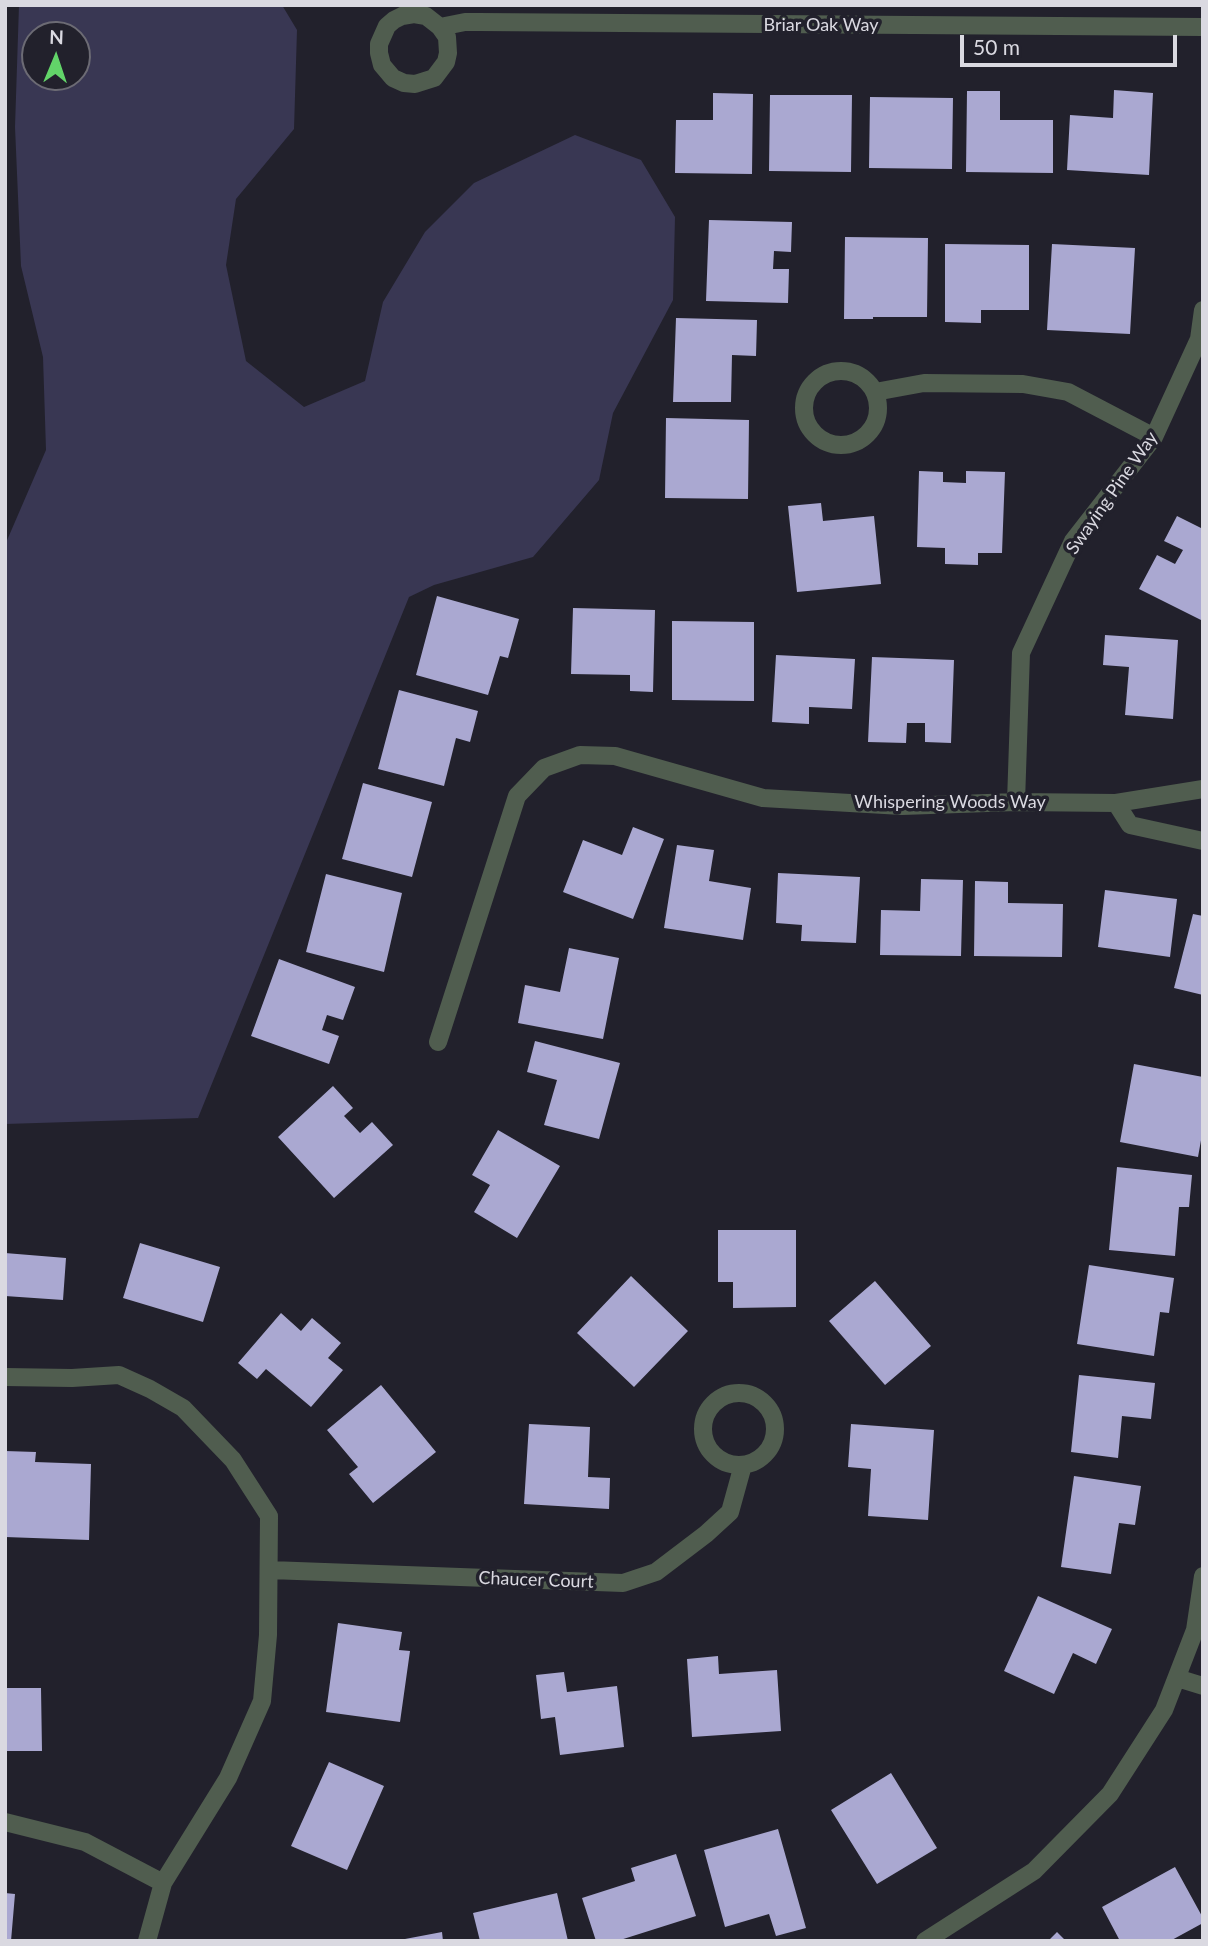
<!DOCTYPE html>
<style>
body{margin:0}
#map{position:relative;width:1208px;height:1946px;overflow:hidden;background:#22212c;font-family:Lato,sans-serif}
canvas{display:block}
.frame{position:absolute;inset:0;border:7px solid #dad9e1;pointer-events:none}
.north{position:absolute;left:21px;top:21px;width:70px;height:70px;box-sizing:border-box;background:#22212c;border:2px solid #6c6b74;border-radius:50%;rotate:2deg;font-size:19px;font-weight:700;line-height:28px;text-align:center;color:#dad9e1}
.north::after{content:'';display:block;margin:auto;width:24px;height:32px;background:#62d469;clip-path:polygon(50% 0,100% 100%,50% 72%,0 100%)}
.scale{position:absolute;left:960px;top:35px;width:217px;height:32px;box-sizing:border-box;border:4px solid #dad9e1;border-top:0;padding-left:9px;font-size:21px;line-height:24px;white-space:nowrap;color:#dad9e1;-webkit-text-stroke:5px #22212c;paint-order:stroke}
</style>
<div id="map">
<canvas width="1208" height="1946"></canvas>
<div class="frame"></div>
<div class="north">N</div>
<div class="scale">50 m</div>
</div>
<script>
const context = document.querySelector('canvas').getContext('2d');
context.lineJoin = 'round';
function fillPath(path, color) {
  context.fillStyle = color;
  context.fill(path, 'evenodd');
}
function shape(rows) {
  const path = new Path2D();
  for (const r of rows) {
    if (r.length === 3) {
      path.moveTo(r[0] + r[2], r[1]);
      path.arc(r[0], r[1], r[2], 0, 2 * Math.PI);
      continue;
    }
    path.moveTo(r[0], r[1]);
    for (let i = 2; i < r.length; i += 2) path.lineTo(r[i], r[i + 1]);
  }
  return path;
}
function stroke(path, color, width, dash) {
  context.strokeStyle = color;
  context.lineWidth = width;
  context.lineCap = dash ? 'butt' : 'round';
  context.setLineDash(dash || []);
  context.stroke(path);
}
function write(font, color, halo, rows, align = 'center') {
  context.font = font + ' Lato,sans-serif';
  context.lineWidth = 7;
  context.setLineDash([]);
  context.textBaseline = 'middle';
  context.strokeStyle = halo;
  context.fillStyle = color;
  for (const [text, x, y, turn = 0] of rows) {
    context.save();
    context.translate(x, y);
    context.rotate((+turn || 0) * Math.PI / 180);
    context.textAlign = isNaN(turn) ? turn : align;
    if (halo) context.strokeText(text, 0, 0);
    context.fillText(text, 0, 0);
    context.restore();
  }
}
const green = shape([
 [19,5,282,5,297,30,294,129,236,199,226,265,246,361,304,407,365,381,383,302,425,232,474,183,575,135,641,160,675,217,673,300,613,413,599,480,533,557,434,585,409,597,198,1118,5,1124,5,545,46,450,43,357,21,266,15,127],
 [35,35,77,35,77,77,35,77]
]);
const building = shape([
 [1114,90,1153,93,1149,175,1067,170,1070,115,1113,118],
 [967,91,1000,91,1000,120,1053,120,1053,173,966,172],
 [713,93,753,94,752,174,675,173,676,120,713,120],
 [770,95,852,95,851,172,769,171],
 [870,97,953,98,952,169,869,168],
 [709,220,792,222,791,252,774,251,773,269,789,269,788,303,706,301],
 [845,237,928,238,927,317,873,317,873,319,844,319],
 [945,244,1029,245,1029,310,981,310,981,323,945,322],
 [1052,244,1135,248,1130,334,1047,330],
 [676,318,757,320,756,356,732,355,731,402,673,402],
 [666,418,749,420,748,499,665,498],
 [919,471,943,472,943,482,966,483,966,471,1005,472,1002,553,978,553,978,565,945,564,945,548,917,547],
 [821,503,823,521,874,516,881,584,797,592,788,506],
 [1177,516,1203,529,1203,621,1139,589,1157,555,1175,564,1183,550,1164,541],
 [437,596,519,619,508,658,500,656,488,695,416,675],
 [573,608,655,610,653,692,630,691,630,675,571,674],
 [672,621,754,622,754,701,672,700],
 [1105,635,1178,640,1173,719,1125,715,1129,667,1103,665],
 [776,655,855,659,852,709,809,707,809,724,772,722],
 [872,657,954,660,951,743,925,742,925,723,907,723,906,743,868,742],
 [399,690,478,711,470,742,456,738,444,786,378,769],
 [363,783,432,802,412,877,342,859],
 [633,827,664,839,633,919,563,892,583,840,622,855],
 [677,845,714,850,709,881,751,888,743,940,664,928],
 [778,873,860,877,856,943,801,941,802,925,776,923],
 [326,874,402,893,384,972,306,952],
 [921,879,963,880,961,956,880,955,881,910,920,911],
 [975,881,1008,882,1008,903,1063,904,1062,957,974,956],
 [1105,890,1177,899,1170,957,1098,947],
 [1193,914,1203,916,1203,995,1174,988],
 [569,948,619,958,603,1039,518,1023,525,985,560,992],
 [279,959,355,987,343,1020,327,1015,322,1030,339,1036,329,1064,251,1036],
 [535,1041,620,1063,599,1139,544,1125,557,1080,527,1072],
 [1134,1064,1203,1077,1203,1129,1198,1157,1120,1142],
 [333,1086,353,1108,344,1116,360,1133,372,1122,393,1145,334,1198,278,1137],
 [498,1130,560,1166,517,1238,474,1212,490,1185,472,1175],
 [1117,1167,1192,1175,1189,1207,1179,1207,1175,1256,1109,1250],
 [718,1230,796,1230,796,1307,733,1308,733,1282,718,1282],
 [140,1243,220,1267,203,1322,123,1298],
 [5,1253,66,1258,63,1300,5,1296],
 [1089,1265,1174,1278,1169,1313,1160,1312,1154,1356,1077,1344],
 [631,1276,688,1331,634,1387,577,1333],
 [875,1281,931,1346,885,1385,829,1321],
 [281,1313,301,1331,312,1318,341,1343,328,1358,343,1370,311,1407,266,1369,257,1379,238,1363],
 [1079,1375,1155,1383,1151,1419,1122,1416,1118,1458,1071,1452],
 [381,1385,436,1452,373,1503,349,1474,358,1467,327,1430],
 [529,1424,590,1427,588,1477,610,1478,609,1509,524,1504],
 [851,1424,934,1430,928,1520,868,1516,871,1469,848,1467],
 [5,1451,36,1452,35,1462,91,1464,89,1540,5,1537],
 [1074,1476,1141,1486,1135,1525,1119,1523,1111,1574,1061,1567],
 [1038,1596,1112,1629,1096,1664,1073,1653,1054,1694,1004,1671],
 [338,1623,402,1632,399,1650,410,1651,400,1722,326,1712],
 [718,1656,719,1674,777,1670,781,1731,692,1737,687,1659],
 [564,1672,567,1692,617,1686,624,1747,560,1755,555,1717,541,1719,536,1675],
 [5,1688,41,1688,42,1751,5,1751],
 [329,1762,384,1786,347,1870,291,1846],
 [891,1773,937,1848,877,1884,831,1810],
 [778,1829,806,1928,776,1936,769,1914,725,1927,704,1850],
 [676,1854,696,1916,617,1941,596,1941,582,1898,635,1881,631,1868],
 [1175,1867,1203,1918,1203,1923,1170,1941,1120,1941,1102,1907],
 [5,1893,15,1894,11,1941,5,1941],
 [557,1893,568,1941,480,1941,473,1913],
 [442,1932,443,1941,405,1941,405,1939],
 [1057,1932,1066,1941,1048,1941]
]);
const minor = shape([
 [440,27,447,37,448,53,446,62,434,78,415,84,404,83,393,78,382,65,379,53,379,44,387,26,394,20,402,16,414,14,426,16,440,27,465,22,478,22,1203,27],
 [841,408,37],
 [875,392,924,383,1023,384,1068,392,1154,437],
 [1203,789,1116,803,1130,825,1203,841],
 [1016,802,1021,653,1073,541,1154,437,1199,339,1203,310],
 [438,1042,517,796,544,768,580,755,615,756,763,798,902,806,1016,802,1116,803],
 [5,1377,72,1378,119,1375,150,1389,183,1408,233,1460,269,1516,268,1635,262,1701,228,1778,163,1883,147,1941],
 [739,1429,36],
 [270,1570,623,1583,656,1572,706,1534,730,1512,743,1465],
 [1177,1678,1203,1686],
 [5,1822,85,1842,163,1883],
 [925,1941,1034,1871,1110,1794,1164,1710,1195,1630,1203,1576]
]);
const streetNames = [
 ["Briar Oak Way",821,25],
 ["Swaying Pine Way",1112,493,-55],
 ["Whispering Woods Way",950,802],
 ["Chaucer Court",536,1580,2]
];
fillPath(green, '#393753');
fillPath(building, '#aaa8d1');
stroke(minor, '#505d4f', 18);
write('18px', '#dad9e1', '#22212c', streetNames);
</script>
